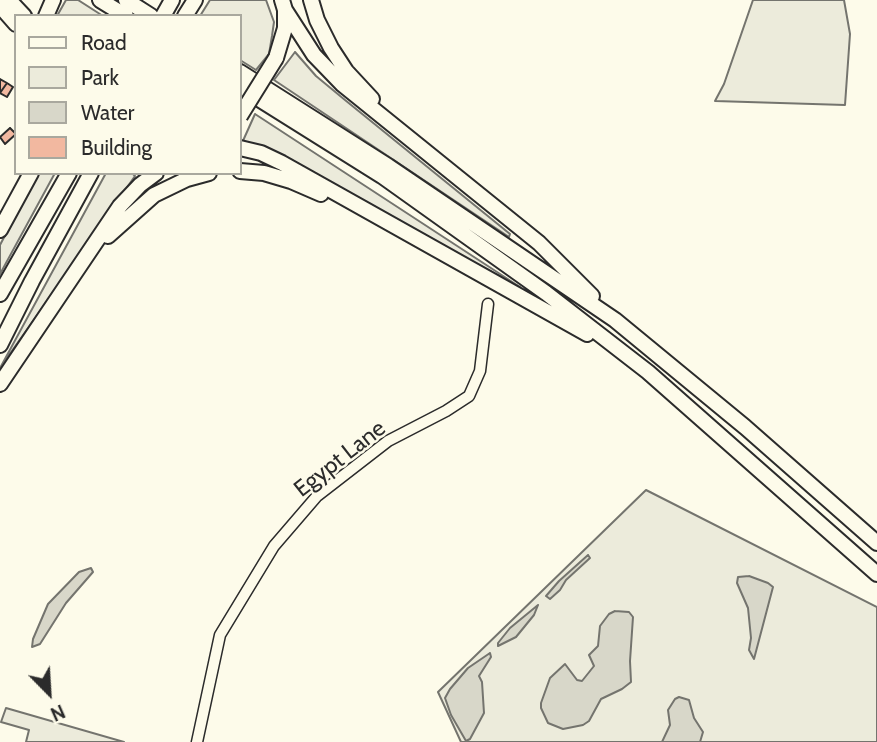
<!DOCTYPE html>
<style>
body{margin:0}
#map{position:relative;width:877px;height:742px;overflow:hidden;background:#fdfbea;font-family:Cabin,sans-serif}
canvas{display:block}
.legend{position:absolute;left:14px;top:14px;width:228px;height:161px;box-sizing:border-box;background:#fdfbea;border:2px solid #a9a89e;margin:0;padding:9px 12px;list-style:none;font-size:21px;color:#2b2b2b}
.legend li{display:flex;align-items:center;gap:14px;height:35px}
.legend b{width:35px;border:2px solid #a9a89e}
.north{position:absolute;left:14px;top:658px;width:70px;height:70px;-webkit-text-stroke:5px #fdfbea;paint-order:stroke;rotate:156deg;font-size:19px;font-weight:700;line-height:28px;text-align:center;color:#2b2b2b}
.north::after{content:'';display:block;margin:auto;width:24px;height:32px;background:#2b2b2b;clip-path:polygon(50% 0,100% 100%,50% 72%,0 100%)}
</style>
<div id="map">
<canvas width="877" height="742"></canvas>
<ul class="legend">
<li><b style="height:9px;background:#fdfbea"></b>Road</li>
<li><b style="height:19px;background:#ecebdb"></b>Park</li>
<li><b style="height:19px;background:#d8d7c9"></b>Water</li>
<li><b style="height:19px;background:#f2b8a0"></b>Building</li>
</ul>
<div class="north">N</div>
</div>
<script>
const context = document.querySelector('canvas').getContext('2d');
context.lineJoin = 'round';
function fillPath(path, color) {
  context.fillStyle = color;
  context.fill(path, 'evenodd');
}
function shape(rows) {
  const path = new Path2D();
  for (const r of rows) {
    path.moveTo(r[0], r[1]);
    for (let i = 2; i < r.length; i += 2) path.lineTo(r[i], r[i + 1]);
  }
  return path;
}
function stroke(path, color, width, dash) {
  context.strokeStyle = color;
  context.lineWidth = width;
  context.lineCap = dash ? 'butt' : 'round';
  context.setLineDash(dash || []);
  context.stroke(path);
}
function write(font, color, halo, rows, align = 'center') {
  context.font = font + ' Cabin,sans-serif';
  context.lineWidth = 5;
  context.setLineDash([]);
  context.textBaseline = 'middle';
  context.strokeStyle = halo;
  context.fillStyle = color;
  for (const [text, x, y, turn = 0] of rows) {
    context.save();
    context.translate(x, y);
    context.rotate((+turn || 0) * Math.PI / 180);
    context.textAlign = isNaN(turn) ? turn : align;
    if (halo) context.strokeText(text, 0, 0);
    context.fillText(text, 0, 0);
    context.restore();
  }
}
const green = shape([
 [66,0,78,0,103,16,57,16,66,0],
 [210,0,266,0,274,22,272,36,269,54,256,70,240,60,240,16,200,16,210,0],
 [753,0,844,0,850,34,845,105,715,101,724,84,753,0],
 [295,52,316,76,345,100,510,234,509,237,274,80,295,52],
 [255,114,520,287,252,145,242,143,255,114],
 [38,173,55,173,0,274,0,245,38,173],
 [106,173,132,173,135,176,0,368,106,173],
 [646,490,877,607,877,742,461,742,438,692,646,490],
 [6,708,124,742,26,742,29,730,1,722,6,708]
]);
const water = shape([
 [588,555,590,558,566,580,560,590,550,599,546,596,559,581,588,555],
 [91,568,93,572,66,603,40,644,32,647,33,639,48,604,79,572,91,568],
 [749,576,768,583,773,587,754,659,749,650,751,638,748,608,737,583,738,577,749,576],
 [538,605,534,615,516,637,498,646,498,643,510,628,538,605],
 [615,611,629,612,633,617,630,661,631,682,622,689,601,699,589,721,583,725,563,729,548,723,541,708,541,703,550,678,565,664,577,680,582,681,594,666,589,655,598,646,600,626,609,614,615,611],
 [490,653,491,657,479,676,482,682,484,713,470,739,466,741,451,715,445,698,450,689,468,668,490,653],
 [679,697,689,700,694,718,703,732,700,742,662,742,670,725,668,710,675,699,679,697]
]);
const building = shape([
 [0,79,7,83,0,93,0,79],
 [7,83,13,87,7,97,0,93,7,83],
 [10,128,16,134,5,144,0,137,10,128]
]);
const minor = shape([
 [197,742,220,635,274,546,317,496,388,441,446,411,469,396,480,371,488,304]
]);
const highway = shape([
 [9,0,24,16],
 [100,0,126,16],
 [126,0,151,16],
 [311,0,317,20,331,48,346,71,372,99],
 [0,6,16,24],
 [285,10,314,55,342,84,539,243,592,296],
 [46,16,53,0],
 [163,16,172,0],
 [185,16,195,0],
 [276,58,285,28,285,10,282,0],
 [240,72,388,166,615,320,745,427,877,543],
 [240,87,382,176,546,293,648,372,877,574],
 [240,148,261,153,282,163,587,334],
 [240,171,264,173,291,181,321,194],
 [0,230,31,173],
 [108,236,154,195,187,179,209,173],
 [0,294,69,173],
 [0,345,32,281,91,173],
 [0,384,120,206,140,185,156,173]
]);
const highwayBridge = shape([
 [240,116,276,58]
]);
const streetNames = [
 ["Egypt Lane",340,459,-38]
];
fillPath(green, '#ecebdb');
stroke(green, '#74746e', 2);
fillPath(water, '#d8d7c9');
stroke(water, '#74746e', 2);
fillPath(building, '#f2b8a0');
stroke(building, '#2b2b2b', 2);
stroke(minor, '#2b2b2b', 13);
stroke(highway, '#2b2b2b', 18);
stroke(minor, '#fdfbea', 10);
stroke(highway, '#fdfbea', 14);
stroke(highwayBridge, '#2b2b2b', 18, []);
stroke(highwayBridge, '#fdfbea', 14);
write('23px', '#2b2b2b', '#fdfbea', streetNames);
</script>
